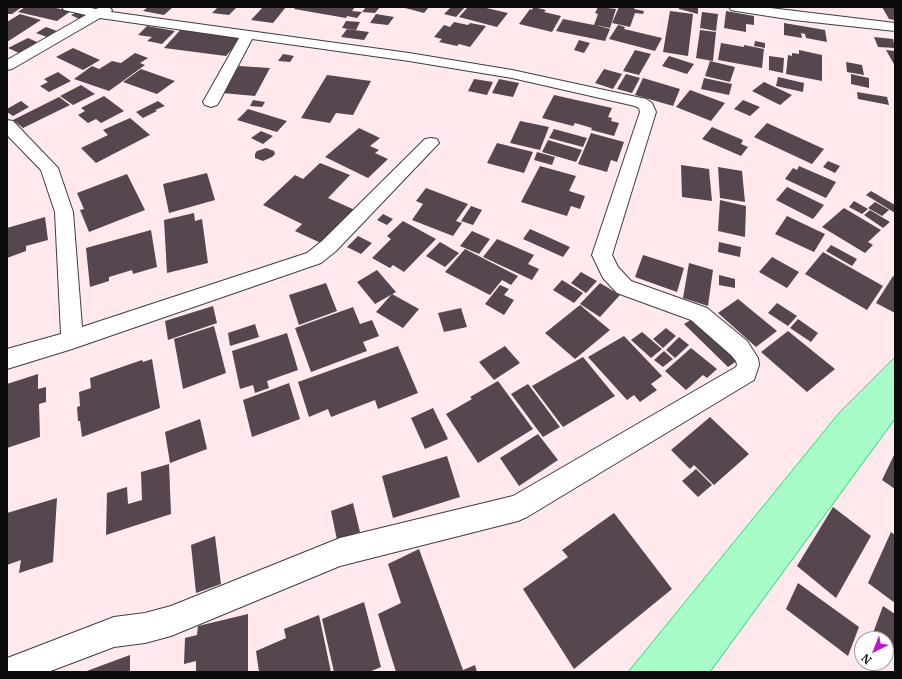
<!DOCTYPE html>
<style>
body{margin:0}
#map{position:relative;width:902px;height:679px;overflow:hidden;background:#ffe9ed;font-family:Merriweather,serif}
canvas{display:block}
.frame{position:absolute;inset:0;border:8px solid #0b0b0b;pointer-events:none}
.north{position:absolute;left:854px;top:631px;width:40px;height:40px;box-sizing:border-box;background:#fff;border:1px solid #9d9d9d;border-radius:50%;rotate:223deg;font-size:11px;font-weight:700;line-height:16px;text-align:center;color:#0b0b0b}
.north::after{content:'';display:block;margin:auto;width:14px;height:18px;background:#bf16c8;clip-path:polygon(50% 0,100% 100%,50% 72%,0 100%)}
</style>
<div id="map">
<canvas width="902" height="679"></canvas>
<div class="frame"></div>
<div class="north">N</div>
</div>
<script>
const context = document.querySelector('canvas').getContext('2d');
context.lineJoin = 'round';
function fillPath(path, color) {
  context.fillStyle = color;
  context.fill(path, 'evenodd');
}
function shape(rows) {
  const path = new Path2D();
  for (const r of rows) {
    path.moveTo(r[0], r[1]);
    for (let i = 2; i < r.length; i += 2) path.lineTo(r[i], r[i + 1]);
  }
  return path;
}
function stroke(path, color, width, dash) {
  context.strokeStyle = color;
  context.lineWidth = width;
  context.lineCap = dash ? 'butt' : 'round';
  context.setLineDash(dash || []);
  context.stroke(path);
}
const water = shape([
 [895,357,895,419,710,672,628,672,839,413,895,357]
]);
const building = shape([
 [7,7,22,7,12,14,7,14],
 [25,7,51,7,71,11,57,21,18,12],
 [148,7,173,7,164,15,143,11],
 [218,7,237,7,229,15,212,13],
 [263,7,286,7,273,23,251,20],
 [296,7,355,7,352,11,362,12,357,18,347,16,346,18,294,9],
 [366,7,380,7,375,13,362,12],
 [406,7,429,7,424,13,405,8],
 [451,7,465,7,456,17,444,14],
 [468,7,482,7,508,13,497,27,459,17],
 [533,7,546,10,544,12,561,16,552,32,519,24,530,9,532,10],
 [598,7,616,9,610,28,595,25,610,29,605,41,556,31,563,19,594,25,598,14,595,13],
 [619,7,635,7,634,9,644,11,643,14,635,13,630,27,612,23],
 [679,7,698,7,698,14,679,9],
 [882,7,895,7,895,20,889,19],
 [80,11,89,16,81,20,71,15],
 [670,11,693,14,688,56,663,52],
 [726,11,754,16,754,25,746,24,746,32,724,28],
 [702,12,718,14,716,31,700,28],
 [20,14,41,20,7,42,7,22],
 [376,14,394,17,388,25,370,23],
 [346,21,360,22,356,30,342,28],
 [454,22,468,25,470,23,486,26,470,47,459,44,457,46,439,42,442,39,434,37,444,25,450,27],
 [784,23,825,30,827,42,806,38,805,34,801,33,802,38,784,35],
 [618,25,625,27,624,29,662,38,655,51,609,39],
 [147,26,175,31,162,44,147,41,152,37,138,35],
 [46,27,57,31,47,37,36,33],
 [182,28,243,36,226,56,164,48],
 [347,29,369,32,364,40,341,37],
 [700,30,716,32,713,61,696,58],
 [874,37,893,39,895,48,878,47],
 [28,38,39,43,19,53,8,48],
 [579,40,590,43,584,53,574,50],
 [755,41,765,43,765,48,754,46],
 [721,43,744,47,744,45,764,49,762,68,718,60],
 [73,48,100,60,83,70,56,57],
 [635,50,651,54,639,75,623,71],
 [799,50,822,55,822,81,786,74,788,55,792,56,792,53,799,54],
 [886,50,895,51,895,66],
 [135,53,148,58,140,63,145,65,109,91,74,79,92,66,99,69,112,61,121,63],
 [283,54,294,56,290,62,278,61],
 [669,56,694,64,687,74,662,66],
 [769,56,784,58,783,73,769,70],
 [710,61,735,67,730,82,705,76],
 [846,62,862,65,864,75,847,72],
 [239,66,270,68,255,96,222,93],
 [141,69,175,81,157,94,123,82],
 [604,69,622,74,613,89,595,83],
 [58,72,71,81,49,92,40,86,48,82,44,79],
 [626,74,640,78,632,93,617,89],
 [851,74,869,78,869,88,851,84],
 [327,75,371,81,353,115,336,113,330,123,301,118],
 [778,77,804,83,803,92,776,86],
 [643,78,680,89,673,106,635,95],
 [704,78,732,84,729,95,701,89],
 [474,79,493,82,487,95,468,91],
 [499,79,519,83,513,97,492,93],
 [764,82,792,95,780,105,752,91],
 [81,85,95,94,73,105,60,96],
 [690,90,725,103,711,121,676,107],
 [857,92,887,97,889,105,858,99],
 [554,95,612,108,608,117,612,118,611,121,619,123,614,136,591,130,592,128,575,123,573,126,542,118],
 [104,96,124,111,101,123,96,119,88,123,78,115,85,111,81,108],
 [59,97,70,105,23,128,13,120],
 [253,100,265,102,262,107,250,106],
 [743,100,760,107,750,116,734,109],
 [21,101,29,107,13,116,7,112,7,109],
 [158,101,165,106,155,110,157,111,143,118,136,112],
 [248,109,287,121,277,132,237,120],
 [130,118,150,135,96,163,81,148,108,135,103,130],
 [520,121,549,127,540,150,510,143],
 [767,123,824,149,812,164,754,137],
 [712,127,743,140,741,144,748,147,741,156,702,139],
 [359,128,380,138,370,146,379,150,375,153,388,159,368,178,325,157],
 [554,129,587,138,583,147,549,138],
 [261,131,273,136,263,144,251,138],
 [591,133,624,142,617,162,611,160,607,172,578,164],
 [548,140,582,150,576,162,542,152],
 [497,143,533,152,524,173,487,163],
 [266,148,274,151,275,154,272,157,263,161,255,158,255,154,257,151],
 [537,152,555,157,552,165,534,160],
 [828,161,840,166,835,173,823,167],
 [320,163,350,175,328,198,355,210,323,244,295,231,302,224,263,205,295,175,303,179],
 [681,165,709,169,712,201,682,197],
 [540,166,576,176,569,191,585,196,580,209,571,206,567,216,521,202],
 [799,166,836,182,826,198,785,179,793,168,797,170],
 [718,167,742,171,745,202,720,198],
 [207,173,215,200,169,213,163,184],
 [127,174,145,210,89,232,80,210,84,209,77,193],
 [787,187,824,205,813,219,776,200],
 [426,188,468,204,456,221,462,223,453,236,412,220,423,204,416,201],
 [871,191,895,205,895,213,866,195],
 [720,200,746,206,745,237,718,231],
 [854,201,868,209,862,214,849,207],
 [875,202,889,210,882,216,868,208],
 [471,206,482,210,473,225,461,221],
 [844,208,881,230,868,242,873,245,865,253,822,227],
 [870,210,890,222,883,228,864,215],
 [194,213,195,221,202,219,208,263,167,273,164,220],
 [383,214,393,219,387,225,377,220],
 [787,216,825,234,814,252,775,234],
 [45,217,48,240,26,246,26,251,7,258,7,228],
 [403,221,436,239,404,272,393,265,390,268,372,258,391,239,387,236],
 [530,229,570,247,563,257,523,239],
 [151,230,157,267,133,274,132,270,109,277,109,281,90,287,86,248],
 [472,231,490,239,479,254,460,246],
 [358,236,372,243,361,254,347,247],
 [497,239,534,255,528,264,539,269,532,280,483,257],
 [440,242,459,253,445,267,426,256],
 [719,242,741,247,740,257,718,252],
 [831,245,857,259,852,266,826,251],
 [465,249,508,271,518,276,511,285,502,280,490,295,445,272],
 [823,252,883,286,867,310,805,274],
 [643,255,684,268,677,292,635,277],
 [772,257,799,272,787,288,759,272],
 [689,263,713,270,708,306,683,298],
 [377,270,396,292,375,304,357,282],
 [581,272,597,281,586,293,571,283],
 [719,275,735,279,735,288,719,285],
 [893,276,895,277,895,313,876,303],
 [562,280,583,293,574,303,553,290],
 [326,283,337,311,299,325,289,295],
 [600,283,620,295,600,317,580,304],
 [500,285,509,289,504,295,514,300,504,315,485,304],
 [392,294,419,309,403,328,376,312],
 [738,299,777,331,756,347,718,313],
 [777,303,797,316,788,326,768,313],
 [580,305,610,330,575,359,545,333],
 [213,306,217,323,168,340,165,321],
 [353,307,360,324,372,320,379,336,363,342,367,351,311,372,295,328],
 [461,308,467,327,444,332,438,313],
 [698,316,741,358,728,367,684,324],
 [798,319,818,333,811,342,790,328],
 [255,324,259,337,230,346,228,333],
 [214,326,226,373,183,389,174,339],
 [666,328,676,336,663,348,653,339],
 [788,331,835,369,807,392,761,352],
 [642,332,662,349,651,358,631,340],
 [287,333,298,370,267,381,269,388,255,393,253,385,240,389,232,351],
 [624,336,662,376,651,384,657,390,640,402,634,395,627,400,588,357],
 [679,337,689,345,675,358,666,350],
 [398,346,418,393,378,409,375,400,331,417,328,409,309,417,298,382],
 [505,346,520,363,494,380,479,362],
 [691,348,717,369,707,378,703,375,686,390,665,371],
 [664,351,673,359,663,367,654,360],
 [583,357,615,396,563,427,532,386],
 [152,359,160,408,82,437,80,421,78,421,77,407,80,406,79,392,91,388,90,378,142,360,143,362],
 [38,374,38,389,46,387,46,402,39,404,40,437,7,448,7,384],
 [498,381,533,429,478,463,446,414,472,399,470,397],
 [289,383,300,419,252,437,243,400],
 [528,384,560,427,543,437,511,394],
 [433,408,448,439,425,449,411,418],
 [710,417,749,454,714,485,694,465,690,469,671,450],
 [200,419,207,449,170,463,165,432],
 [538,434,558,460,519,486,500,458],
 [895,453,895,489,882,480],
 [447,456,460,497,393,518,382,476],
 [169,464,171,514,106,535,107,493,127,487,128,504,142,500,141,472],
 [696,469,712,485,698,497,682,481],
 [57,498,53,562,19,573,21,560,7,565,7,513],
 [353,503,360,532,337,540,331,511],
 [833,507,871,536,836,598,797,566],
 [614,513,672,589,574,669,523,589,568,557,562,550],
 [891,532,895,535,895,603,868,583],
 [215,536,221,584,196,593,191,545],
 [419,549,463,670,475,665,477,672,396,672,378,614,401,603,388,564],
 [798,583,859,627,848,656,786,609],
 [364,602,381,667,369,672,334,672,322,619],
 [883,606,895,614,895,649,886,642,886,639,882,639,873,633],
 [248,614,248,672,196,672,196,661,184,664,185,638,197,635,198,626],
 [319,615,331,672,259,672,256,651,286,638,284,629],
 [130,655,130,672,84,672]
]);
const minor = shape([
 [62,7,86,7,96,9,101,7,109,7,112,10,111,12,409,53,512,70,646,99,652,103,656,112,612,255,618,267,631,281,707,308,747,341,758,358,759,365,754,380,527,517,518,521,340,566,171,636,145,643,114,647,48,672,7,672,7,658,10,657,114,617,145,613,171,606,340,538,513,496,736,367,737,365,736,361,731,355,691,320,617,293,603,278,592,255,640,112,639,108,635,106,512,78,409,61,252,39,219,102,217,105,211,107,205,105,203,102,239,38,100,18,12,69,7,70,7,60,86,15,64,10,62,7],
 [729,7,762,7,895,23,895,31,794,20,736,11,731,10,729,7],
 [7,120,13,121,58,168,73,212,82,327,307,253,322,241,425,139,431,138,437,139,439,143,336,251,321,263,72,349,7,369,7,349,61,334,55,212,41,170,7,135,7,120]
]);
fillPath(water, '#a7fcc7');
stroke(water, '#27db6f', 1);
fillPath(building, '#55464f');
stroke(minor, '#3e3e3e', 2);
fillPath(minor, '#fff');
</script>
